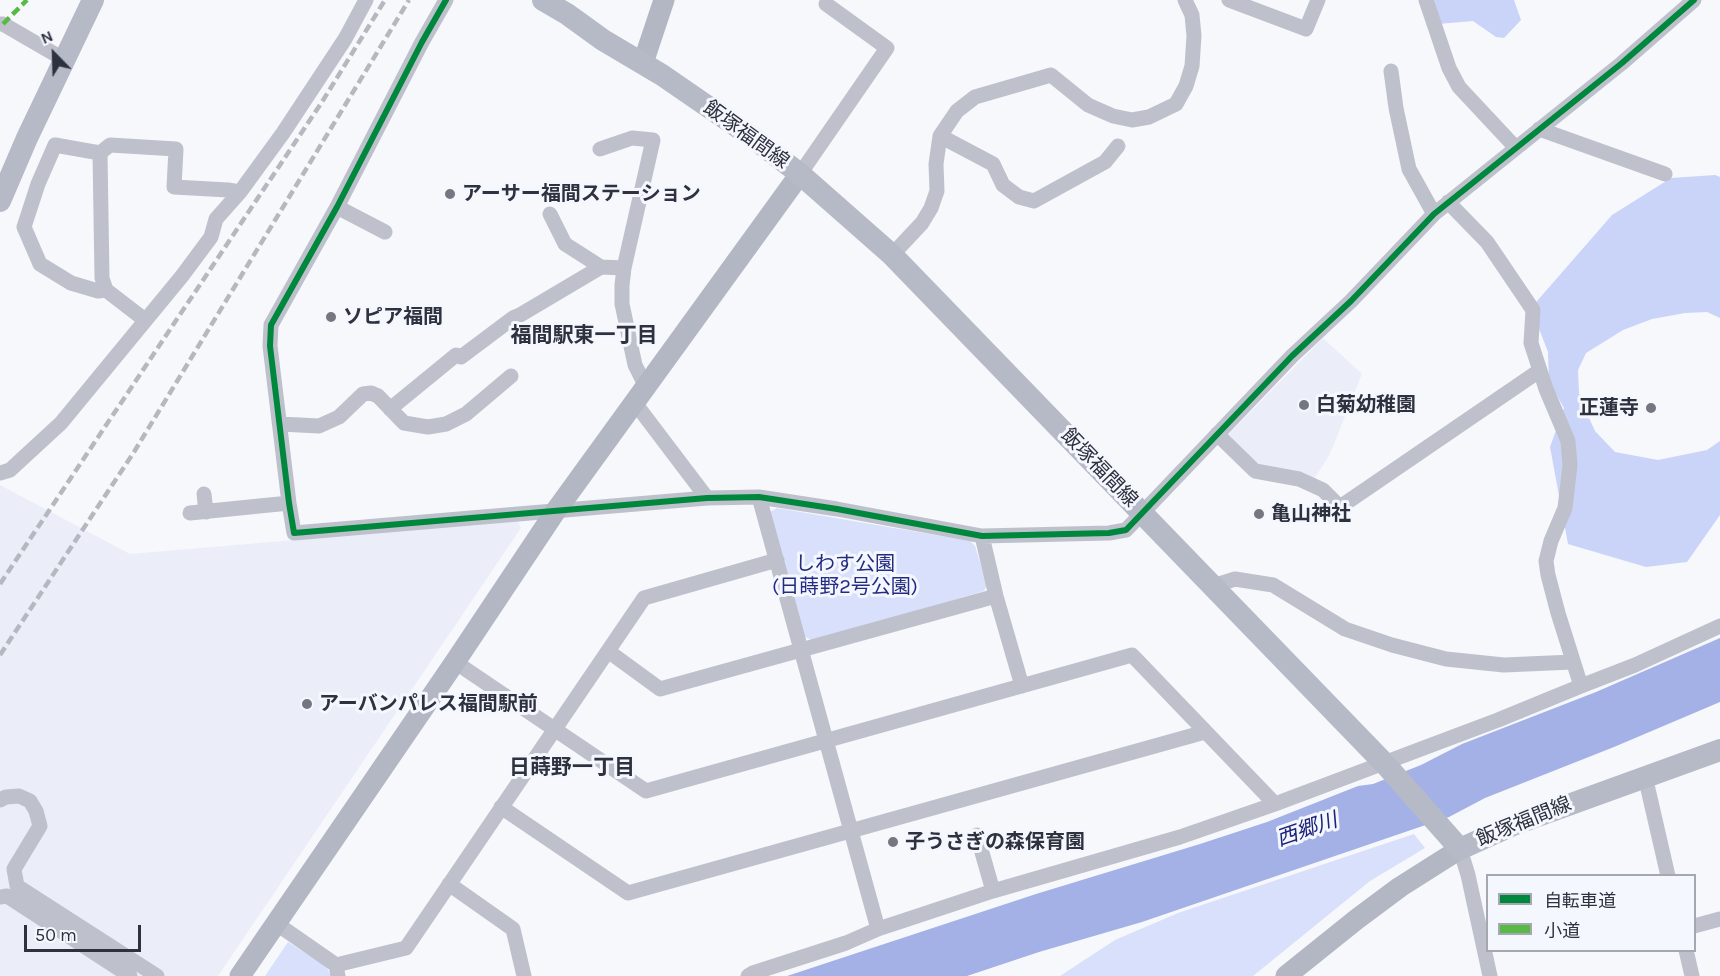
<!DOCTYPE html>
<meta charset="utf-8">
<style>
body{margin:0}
#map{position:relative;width:1720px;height:976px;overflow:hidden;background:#f7f8fc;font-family:Karla,"Noto Sans JP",sans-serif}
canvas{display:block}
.legend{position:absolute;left:1486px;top:874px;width:210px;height:78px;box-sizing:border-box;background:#f5f7fe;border:2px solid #a5a8b1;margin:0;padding:8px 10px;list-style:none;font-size:18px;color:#2e313e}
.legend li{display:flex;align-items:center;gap:12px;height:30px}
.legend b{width:30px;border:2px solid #a5a8b1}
.north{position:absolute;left:24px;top:24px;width:60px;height:60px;-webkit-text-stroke:4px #f5f7fe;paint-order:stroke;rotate:337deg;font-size:16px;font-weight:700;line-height:24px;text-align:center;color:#2e313e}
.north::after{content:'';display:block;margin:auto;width:21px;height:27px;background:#2e313e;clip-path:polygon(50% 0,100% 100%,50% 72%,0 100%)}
.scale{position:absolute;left:24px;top:925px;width:117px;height:27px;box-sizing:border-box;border:3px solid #2e313e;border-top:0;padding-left:8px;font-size:18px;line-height:21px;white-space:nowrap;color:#2e313e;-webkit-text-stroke:4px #f5f7fe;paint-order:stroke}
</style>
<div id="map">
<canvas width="1720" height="976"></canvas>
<ul class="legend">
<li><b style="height:8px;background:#00873e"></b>自転車道</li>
<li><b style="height:8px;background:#58b947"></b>小道</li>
</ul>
<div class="north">N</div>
<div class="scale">50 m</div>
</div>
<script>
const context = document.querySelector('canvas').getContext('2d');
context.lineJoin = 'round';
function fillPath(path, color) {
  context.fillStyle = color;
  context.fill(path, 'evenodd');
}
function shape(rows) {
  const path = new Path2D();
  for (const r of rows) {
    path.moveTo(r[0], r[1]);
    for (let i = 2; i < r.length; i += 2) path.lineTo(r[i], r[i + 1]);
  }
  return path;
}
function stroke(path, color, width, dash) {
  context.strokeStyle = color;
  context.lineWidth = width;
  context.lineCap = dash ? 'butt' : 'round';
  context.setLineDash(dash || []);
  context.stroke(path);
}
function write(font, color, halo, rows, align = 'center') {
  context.font = font + ' Karla,"Noto Sans JP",sans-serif';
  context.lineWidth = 6;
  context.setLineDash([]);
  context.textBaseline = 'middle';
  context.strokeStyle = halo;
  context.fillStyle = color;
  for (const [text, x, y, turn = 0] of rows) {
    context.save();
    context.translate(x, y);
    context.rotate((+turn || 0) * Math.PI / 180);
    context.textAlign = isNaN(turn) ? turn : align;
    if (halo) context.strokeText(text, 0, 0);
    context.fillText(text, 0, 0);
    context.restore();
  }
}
const built = shape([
 [1323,338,1362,374,1329,456,1313,480,1256,466,1227,436],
 [0,485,130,554,518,521,521,528,218,976,0,976]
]);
const green = shape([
 [777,508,970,541,975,546,987,585,984,591,813,641,804,636,770,512],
 [1414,834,1425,848,1370,881,1253,976,1060,976,1115,940,1178,913],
 [288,942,326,966,331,976,265,976]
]);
const forest = shape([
 [1430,0,1514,0,1521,20,1504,38,1496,37,1473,21,1438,24],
 [1715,175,1720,177,1720,318,1707,312,1685,313,1652,319,1623,330,1586,353,1578,370,1579,393,1584,407,1595,431,1615,452,1658,460,1707,450,1720,441,1720,515,1687,562,1646,567,1568,544,1550,447,1564,408,1549,382,1548,352,1531,308,1612,215,1671,178]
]);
const water = shape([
 [1720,638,1720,702,1614,747,1485,798,1449,817,1142,922,1039,952,967,976,787,976,1036,894,1200,844,1267,822,1358,786,1373,784,1421,765,1462,744,1596,692]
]);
const street = shape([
 [446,0,422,42,337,207,271,325,270,346,289,503,294,533,707,498,759,497,837,509,982,536,1109,533,1126,530,1292,356,1351,301,1434,214,1622,63,1694,0],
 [1229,0,1306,29,1318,0],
 [1426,0,1449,68,1459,87,1516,148],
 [0,24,3,24,65,60],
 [1391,71,1396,108,1409,169,1434,214],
 [1539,129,1665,174],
 [940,136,993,164,1003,185,1019,197,1034,201,1105,162,1118,146],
 [600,149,632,138,653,140,624,268,622,285,622,304,635,365,646,387],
 [100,153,110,145,176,149,174,187,228,190,240,192],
 [800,174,887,48,826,4],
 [1448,202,1487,242,1533,310,1531,343,1546,389,1568,441,1570,465,1565,508,1551,541,1546,561,1548,575,1558,613,1581,686],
 [337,207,385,232],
 [550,214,565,244,601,267],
 [892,255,922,223,931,208,937,191,936,164,940,136,957,111,975,97,1051,75,1088,105,1113,116,1132,120,1149,117,1176,104,1186,86,1192,66,1194,36,1192,15,1185,0],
 [106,290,102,278,100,153,55,145,38,184,24,227,40,264,71,283,98,291,106,290,145,320],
 [635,403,707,498],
 [390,409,456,355,461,357,513,318,520,315,601,267,624,268],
 [280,424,319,426,339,417,363,394,371,393,378,396,404,423,428,427,446,424,466,414,511,376],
 [1217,434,1255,471,1299,479,1323,490,1340,507,1539,371],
 [0,473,10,470,61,423,182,276,211,237,216,219,240,192,283,133,345,39,366,0],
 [204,494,206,512],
 [759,497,878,929],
 [190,513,289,503],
 [982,536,996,596,1022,686],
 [1213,586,1235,579,1273,585,1345,629,1392,645,1446,659,1504,665,1573,662],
 [608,651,660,689,996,596],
 [455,662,646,791,1132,655,1275,804],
 [1645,776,1668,876],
 [0,800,6,797,19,796,30,801,36,811,40,826,14,869,17,886,157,976],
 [501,807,628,893,1205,732],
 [977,835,993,891],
 [1460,849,1468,875,1490,976],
 [449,884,513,929,524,976],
 [0,897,7,896,130,976],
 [277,924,336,965,338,976],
 [1694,926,1720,919],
 [1686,950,1692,976],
 [336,965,406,948,644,598,777,560],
 [748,976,753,973,846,943,878,929,993,891,1180,837,1275,804,1498,720,1581,686,1635,665,1720,626]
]);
const secondary = shape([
 [643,63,664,0],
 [240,976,455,662,555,512,800,174],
 [1286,976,1357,919,1400,887,1460,849]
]);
const primary = shape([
 [543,0,567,14,603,40,662,75,752,137,800,174,892,255,1385,764,1460,849,1513,825,1720,750],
 [0,201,27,138,93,0]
]);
const rail = shape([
 [0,584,322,102,385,0],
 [0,655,134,452,409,0]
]);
const quiet = shape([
 [3,24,27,0]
]);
const cycleway = shape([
 [446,0,422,42,337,207,271,325,270,346,289,503,294,533,707,498,759,497,837,509,982,536,1109,533,1126,530,1292,356,1351,301,1434,214,1622,63,1694,0]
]);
const markers = [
 [450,194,6,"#747780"],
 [331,317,6,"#747780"],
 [1304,405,6,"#747780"],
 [1651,408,6,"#747780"],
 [1259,514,6,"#747780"],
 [307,704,6,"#747780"],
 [893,842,6,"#747780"]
];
const streetNames = [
 ["飯塚福間線",746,135,36],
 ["飯塚福間線",1099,468,46],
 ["飯塚福間線",1524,822,-22]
];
const poiNames = [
 ["アーサー福間ステーション",462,194],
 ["ソピア福間",343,317],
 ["白菊幼稚園",1316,405],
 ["正蓮寺",1639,408,"right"],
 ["亀山神社",1271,514],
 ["アーバンパレス福間駅前",319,704],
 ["子うさぎの森保育園",905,842]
];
const parkNames = [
 ["しわす公園",845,564],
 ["(日蒔野2号公園)",845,587]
];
const neighbourhoodNames = [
 ["福間駅東一丁目",584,336],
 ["日蒔野一丁目",572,768]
];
const waterNames = [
 ["西郷川",1307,830,-19]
];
fillPath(built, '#ebeef9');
fillPath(green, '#d8e0fb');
fillPath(forest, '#c9d4f8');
fillPath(water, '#a3b1e7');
stroke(street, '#bec1cc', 15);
stroke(secondary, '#b2b7c3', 21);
stroke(primary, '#b6bac6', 22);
stroke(rail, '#b6b8c0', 4.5, [9, 4.5]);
stroke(quiet, '#58b947', 4.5, [9, 4.5]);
stroke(cycleway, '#00873e', 6);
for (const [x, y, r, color] of markers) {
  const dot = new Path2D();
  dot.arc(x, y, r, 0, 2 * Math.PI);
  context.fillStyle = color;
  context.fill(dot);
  stroke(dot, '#f5f7fe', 2);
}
write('20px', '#2e313e', '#f5f7fe', streetNames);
write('bold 20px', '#2e313e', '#f5f7fe', poiNames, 'left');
write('20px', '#232c82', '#f5f7fe', parkNames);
write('bold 21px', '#2e313e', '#f5f7fe', neighbourhoodNames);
write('italic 21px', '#1c2278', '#f5f7fe', waterNames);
</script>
